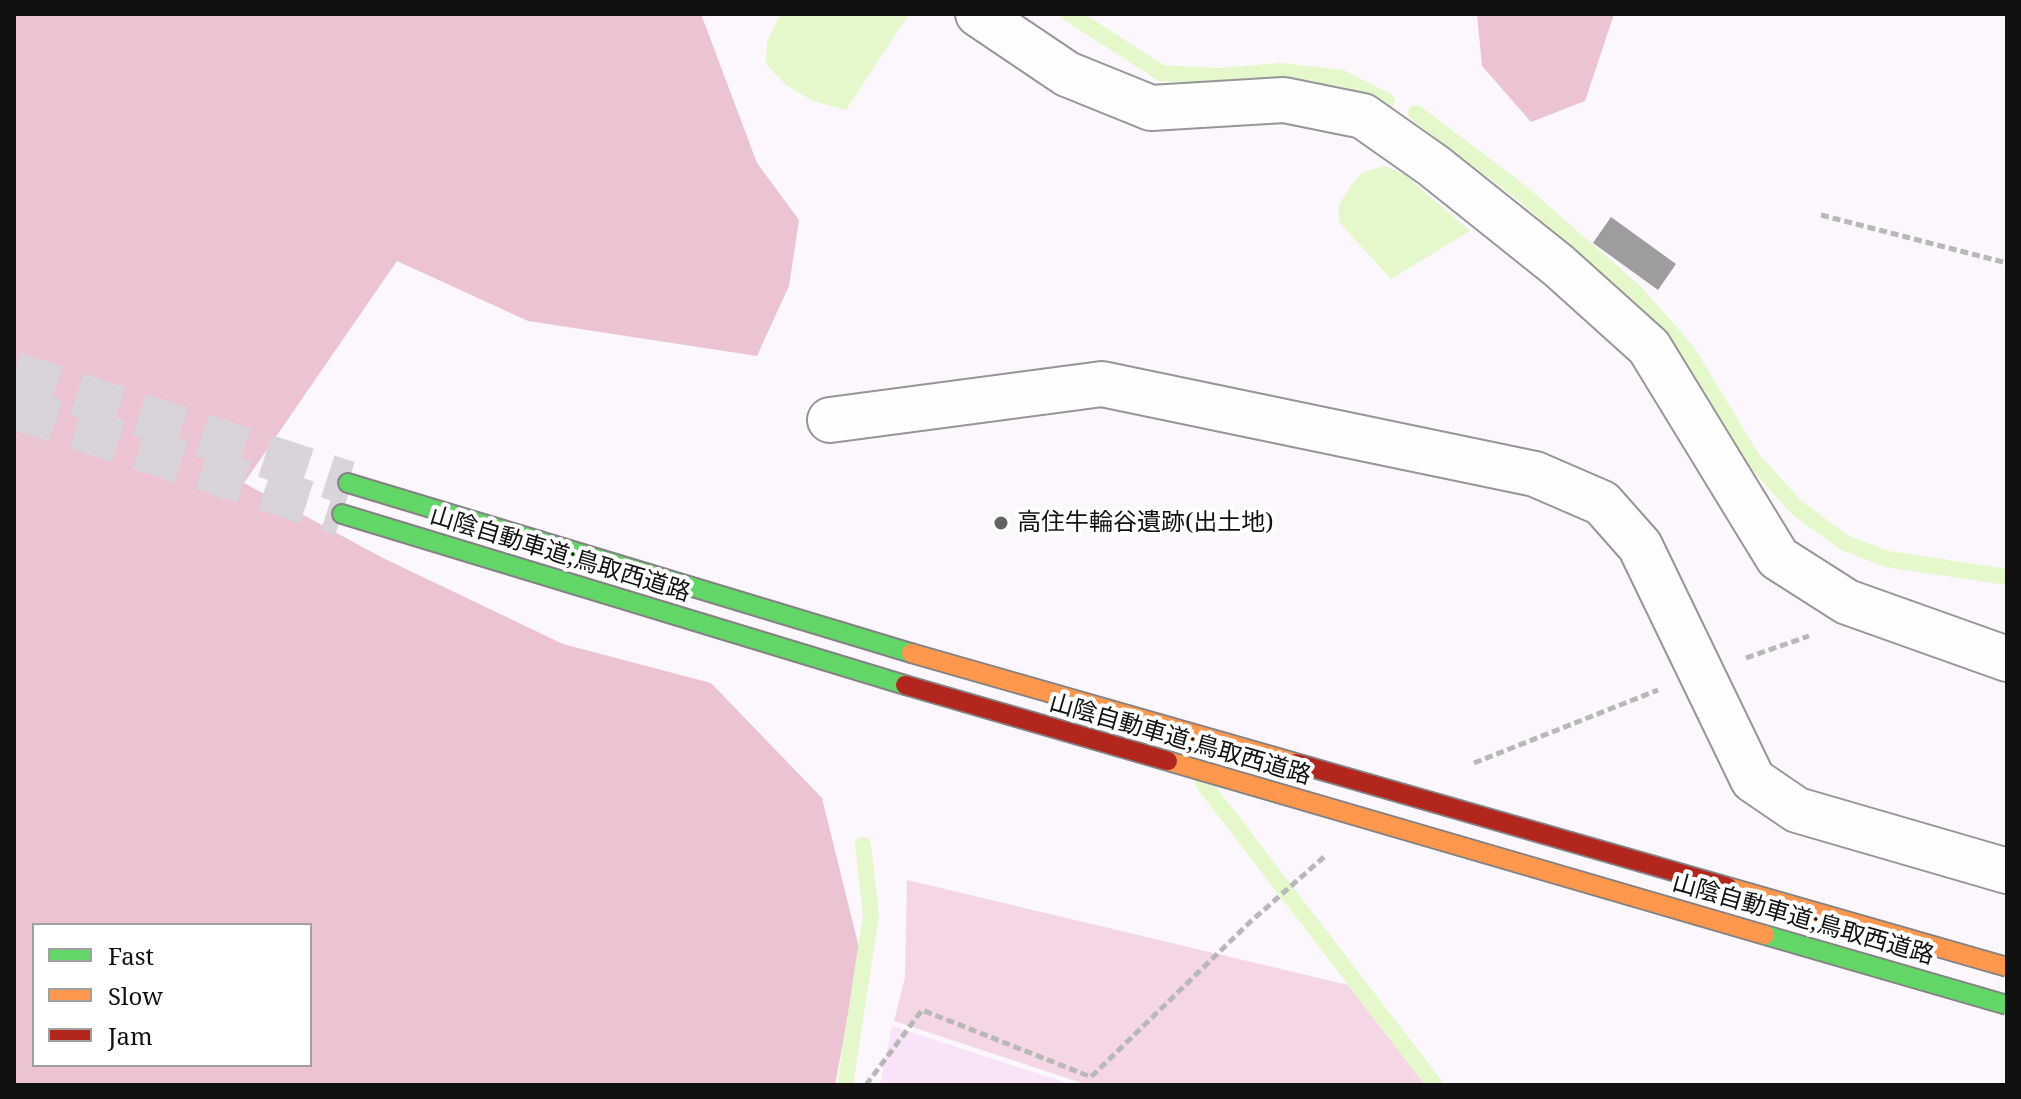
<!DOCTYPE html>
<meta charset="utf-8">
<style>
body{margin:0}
#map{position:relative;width:2021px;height:1099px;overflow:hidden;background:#fcf7fc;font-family:"Noto Serif",serif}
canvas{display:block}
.frame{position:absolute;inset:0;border:16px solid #111;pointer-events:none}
.legend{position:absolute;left:32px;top:923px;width:280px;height:144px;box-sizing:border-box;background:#fff;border:2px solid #a0a0a0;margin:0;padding:10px 14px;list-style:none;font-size:24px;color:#111}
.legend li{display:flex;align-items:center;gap:16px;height:40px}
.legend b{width:40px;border:2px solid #a0a0a0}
</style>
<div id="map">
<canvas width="2021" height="1099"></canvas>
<div class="frame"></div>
<ul class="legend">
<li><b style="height:10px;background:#63d668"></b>Fast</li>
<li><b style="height:10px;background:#ff974d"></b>Slow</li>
<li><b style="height:10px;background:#b3261e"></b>Jam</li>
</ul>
</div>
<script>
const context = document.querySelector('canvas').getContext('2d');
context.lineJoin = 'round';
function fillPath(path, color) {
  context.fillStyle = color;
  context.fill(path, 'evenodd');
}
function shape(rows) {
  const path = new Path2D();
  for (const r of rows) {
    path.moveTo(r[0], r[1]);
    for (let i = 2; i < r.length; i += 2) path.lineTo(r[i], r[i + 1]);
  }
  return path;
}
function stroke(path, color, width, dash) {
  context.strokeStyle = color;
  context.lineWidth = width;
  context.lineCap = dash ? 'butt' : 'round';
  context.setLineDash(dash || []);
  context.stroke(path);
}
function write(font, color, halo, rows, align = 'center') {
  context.font = font + ' "Noto Serif","Noto Sans JP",serif';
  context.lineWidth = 8;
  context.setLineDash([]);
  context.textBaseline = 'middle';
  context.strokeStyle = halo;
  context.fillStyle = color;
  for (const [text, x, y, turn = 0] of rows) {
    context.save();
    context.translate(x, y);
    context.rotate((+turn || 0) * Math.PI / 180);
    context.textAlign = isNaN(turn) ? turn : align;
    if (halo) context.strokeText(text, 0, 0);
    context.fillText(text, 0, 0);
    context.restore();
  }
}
const farmland = shape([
 [892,1026,1073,1085,880,1085]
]);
const green = shape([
 [907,880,1348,985,1425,1085,1088,1085,894,1021,905,977]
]);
const forest = shape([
 [14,14,701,14,757,163,799,220,789,286,757,356,528,321,397,261,244,483,383,558,563,644,711,683,822,798,860,952,835,1085,14,1085],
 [34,925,310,925,310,1065,34,1065],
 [1477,14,1614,14,1585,101,1531,122,1482,66]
]);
const water = shape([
 [780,14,909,14,846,110,813,101,786,85,766,64,767,42],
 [1384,166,1404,174,1470,231,1391,279,1339,222,1339,205,1351,185,1363,172]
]);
const stream = shape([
 [1070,14,1161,73,1219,76,1280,71,1342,78,1387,101],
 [1416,113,1523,194,1635,292,1687,351,1751,457,1797,508,1845,543,1887,559,2007,577],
 [1203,783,1435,1085],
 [845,1085,871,915,863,845]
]);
const building = shape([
 [1611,217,1676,264,1658,290,1593,243]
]);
const highwayTunnel = shape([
 [14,374,348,483],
 [14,407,342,514]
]);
const path = shape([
 [1821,215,2007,263],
 [1746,658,1809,636],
 [1474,763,1658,690],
 [866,1085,922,1010,1091,1077,1249,923,1324,857]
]);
const street = shape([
 [978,14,1067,74,1151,108,1284,100,1363,116,1434,166,1559,266,1649,347,1778,558,1847,602,2007,659],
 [830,420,1102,384,1535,474,1602,503,1640,546,1753,780,1797,810,2007,871]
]);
const fast = shape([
 [348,483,911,653],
 [342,514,905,685]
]);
const fastBridge = shape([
 [1765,935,2007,1005]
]);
const slowBridge = shape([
 [911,653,1296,763],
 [1168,761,1765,935],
 [1728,887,2007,967]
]);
const jamBridge = shape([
 [905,685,1168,761],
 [1296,763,1728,887]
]);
const markers = [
 [1001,523,8,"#636263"]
];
const poiNames = [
 ["高住牛輪谷遺跡(出土地)",1017,523]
];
const streetNames = [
 ["山陰自動車道;鳥取西道路",560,555,17],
 ["山陰自動車道;鳥取西道路",1180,740,16],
 ["山陰自動車道;鳥取西道路",1803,920,16]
];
fillPath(farmland, '#f9e3f9');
fillPath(green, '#f4d6e4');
fillPath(forest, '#ecc3d3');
fillPath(water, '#e4f8cb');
stroke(stream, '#e4f8cb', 16);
fillPath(building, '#9f9ca0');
stroke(highwayTunnel, '#d9d4d9', 44, [44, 22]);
stroke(street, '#979597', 48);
stroke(fast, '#848284', 22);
stroke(path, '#b9b8b9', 5, [8, 4]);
stroke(street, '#fffeff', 44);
stroke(fast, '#63d668', 18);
stroke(fastBridge, '#848284', 22, []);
stroke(slowBridge, '#848284', 22, []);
stroke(jamBridge, '#848284', 22, []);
stroke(fastBridge, '#63d668', 18);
stroke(slowBridge, '#ff974d', 18);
stroke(jamBridge, '#b3261e', 18);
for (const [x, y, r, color] of markers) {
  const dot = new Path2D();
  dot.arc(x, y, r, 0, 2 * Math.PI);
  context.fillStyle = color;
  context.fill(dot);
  stroke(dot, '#fff', 3);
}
write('24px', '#111', '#fff', poiNames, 'left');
write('24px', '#111', '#fff', streetNames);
</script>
